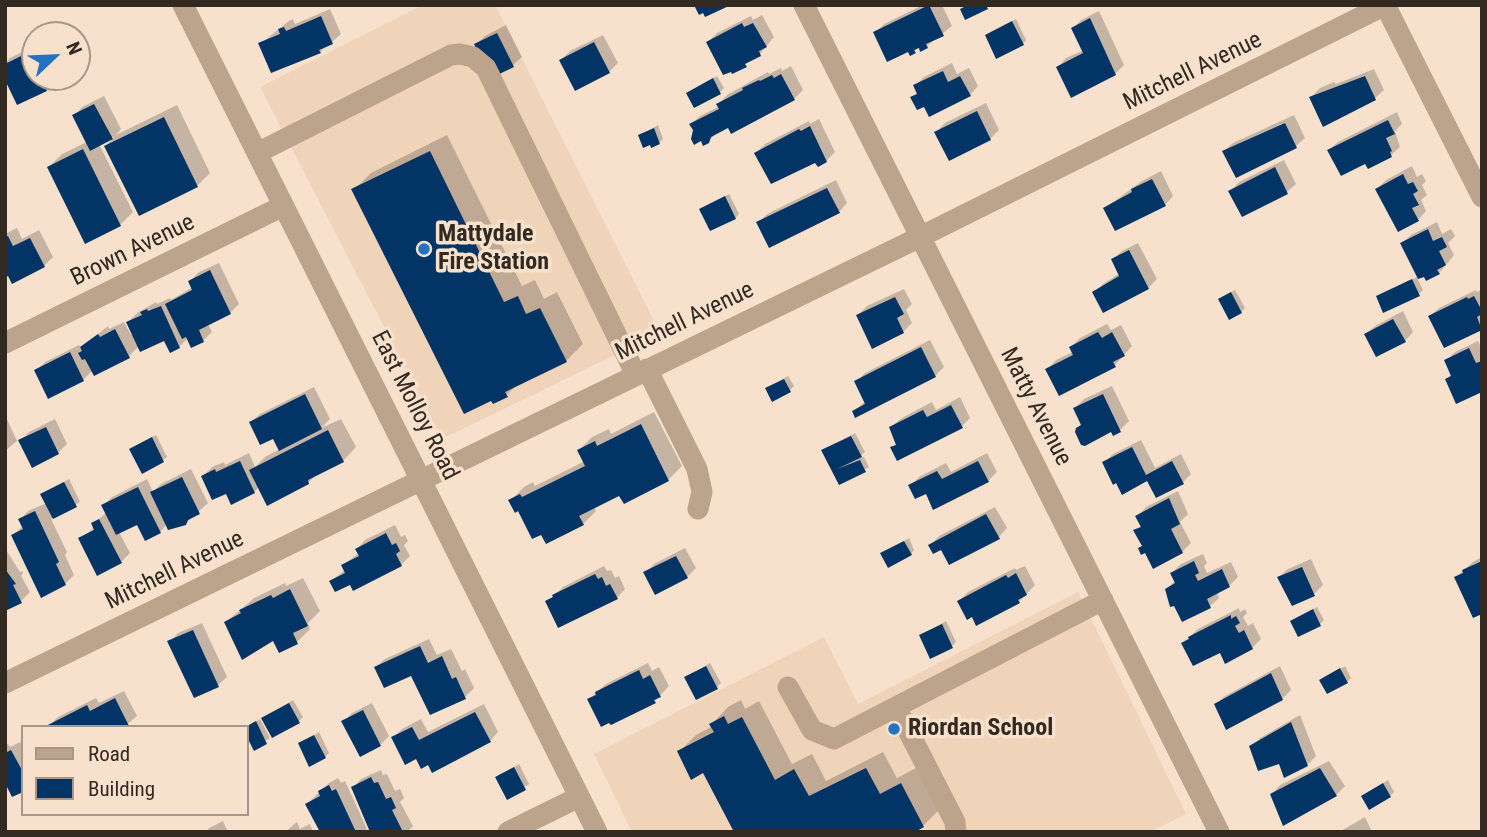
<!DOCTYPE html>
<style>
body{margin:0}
#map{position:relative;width:1487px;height:837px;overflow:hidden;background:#f7e1cc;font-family:"Roboto Condensed",sans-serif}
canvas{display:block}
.frame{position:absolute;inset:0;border:7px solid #322921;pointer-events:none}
.legend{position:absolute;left:21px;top:725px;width:228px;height:91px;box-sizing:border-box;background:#f7e1cc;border:2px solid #a89788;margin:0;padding:9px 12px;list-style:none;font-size:21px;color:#322921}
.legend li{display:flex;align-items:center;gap:14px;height:35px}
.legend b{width:35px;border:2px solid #a89788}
.north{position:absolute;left:21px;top:21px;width:70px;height:70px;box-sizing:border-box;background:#f7e1cc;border:2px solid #a89788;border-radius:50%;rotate:67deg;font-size:19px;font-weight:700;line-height:28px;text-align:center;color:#322921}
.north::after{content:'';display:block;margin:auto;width:24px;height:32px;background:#2572c1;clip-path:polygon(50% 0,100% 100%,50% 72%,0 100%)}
</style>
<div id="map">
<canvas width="1487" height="837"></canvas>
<div class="frame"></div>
<ul class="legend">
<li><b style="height:9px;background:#bca38b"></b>Road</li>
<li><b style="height:19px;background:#023565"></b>Building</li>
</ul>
<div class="north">N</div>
</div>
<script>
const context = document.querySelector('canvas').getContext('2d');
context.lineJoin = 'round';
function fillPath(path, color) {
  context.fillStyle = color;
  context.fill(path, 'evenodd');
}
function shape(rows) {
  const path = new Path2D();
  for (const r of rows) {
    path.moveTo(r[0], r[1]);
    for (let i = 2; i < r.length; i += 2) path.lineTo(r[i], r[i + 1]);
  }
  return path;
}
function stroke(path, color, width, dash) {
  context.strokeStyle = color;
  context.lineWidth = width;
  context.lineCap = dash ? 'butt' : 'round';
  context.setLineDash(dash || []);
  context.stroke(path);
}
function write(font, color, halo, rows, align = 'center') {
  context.font = font + ' "Roboto Condensed",sans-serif';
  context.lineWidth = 7;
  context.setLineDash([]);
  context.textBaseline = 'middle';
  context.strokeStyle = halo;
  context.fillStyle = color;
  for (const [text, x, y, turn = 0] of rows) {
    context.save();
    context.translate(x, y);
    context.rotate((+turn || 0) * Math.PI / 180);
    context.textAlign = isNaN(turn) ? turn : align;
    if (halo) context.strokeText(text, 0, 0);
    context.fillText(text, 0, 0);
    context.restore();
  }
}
const built = shape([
 [423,5,495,5,660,333,442,439,260,87],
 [1078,592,1186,814,1150,832,632,832,594,754,824,637,858,704]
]);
const shadow = shape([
 [923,5,942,5,952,26,927,46,920,46,911,54,909,50,875,33,884,24],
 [330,9,341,34,320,52,260,44,289,21,293,19,295,24],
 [1099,11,1124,65,1115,74,1058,67,1066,58,1084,50,1073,28,1081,20],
 [762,15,774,37,760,54,733,72,708,42,717,33,751,16,753,20],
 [1016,19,1026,40,1023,44,987,35],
 [506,25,522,57,513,65,492,76,476,44,485,36],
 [603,35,618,63,609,72,561,60,570,51],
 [35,46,35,77,53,77,55,80,46,89,5,76,5,63,10,58],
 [952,63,957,74,969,68,978,86,970,95,925,105,912,98,918,92,915,86,924,77],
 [791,66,803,90,794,99,729,126,717,132,708,142,691,124,700,116,720,106,719,104,727,95,753,80,768,72,769,74,781,68,782,71],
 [1374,69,1384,90,1375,98,1311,97,1320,88,1334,82,1336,84],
 [717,76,724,88,720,92,688,93],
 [104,96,121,129,116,135,177,105,210,173,197,186,106,146,115,136,99,144,133,212,120,225,49,167,62,154,87,142,74,116,82,107],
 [986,103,999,130,990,139,936,132,945,123],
 [1397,112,1402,124,1395,131,1400,147,1391,155,1366,162,1329,150,1338,142],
 [1294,115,1305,138,1296,146,1224,151,1233,143],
 [819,119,835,152,826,161,756,153,765,144,809,121,810,124],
 [658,125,663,139,659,143,640,136],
 [447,135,522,286,535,280,544,299,557,292,583,344,566,361,517,384,507,395,354,190,371,173],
 [1284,160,1296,184,1287,192,1243,215,1231,191,1239,182],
 [1412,166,1417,177,1422,174,1426,181,1422,185,1427,195,1421,200,1426,211,1418,220,1377,189,1386,180],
 [1161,171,1173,196,1165,205,1105,208,1142,181],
 [836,180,847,203,839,212,758,223,767,214],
 [729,194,739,214,735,218,702,209],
 [1437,222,1442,234,1451,229,1455,236,1448,243,1454,255,1447,264,1439,273,1424,274,1417,278,1423,290,1419,294,1378,297,1419,276,1402,243,1411,235],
 [17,228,22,239,39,230,53,257,44,266,12,281,9,273,5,275,5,234],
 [1138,243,1157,279,1148,288,1094,293,1103,284,1120,273,1113,259,1122,251],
 [219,263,239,304,230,313,208,324,212,332,203,341,188,338,179,347,165,339,139,346,129,356,93,370,83,380,36,371,45,362,79,345,81,348,108,326,109,329,124,322,131,335,134,333,128,322,137,313,156,302,157,304,170,298,171,300,193,287,190,281,199,272],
 [904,289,912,304,906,310,912,323,903,332,858,315,867,306],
 [1482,289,1482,328,1445,346,1430,316,1439,308,1476,290,1477,292],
 [1235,290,1245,308,1241,312,1224,296],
 [1403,311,1413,332,1405,341,1366,334,1375,326],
 [1107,324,1111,330,1121,325,1132,346,1115,365,1048,369,1056,360,1073,352,1071,347,1080,338],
 [930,340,944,367,935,376,856,416,854,411,866,401,856,382,865,373],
 [1478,341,1482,349,1482,390,1447,379,1452,374,1446,361,1455,352],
 [788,376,794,386,790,390,767,388],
 [1112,386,1129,421,1120,430,1083,424,1075,408,1084,399],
 [314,387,330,419,321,428,341,419,356,447,343,461,318,473,308,483,260,486,254,492,226,491,203,476,212,467,224,462,225,465,249,453,255,467,265,457,280,449,274,436,251,422,260,414],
 [960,397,970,418,961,427,892,448,897,443,891,428,900,419,932,402,936,410],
 [654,412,682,466,668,480,625,502,620,493,594,506,596,511,583,524,542,533,511,500,524,487,533,482,535,486,585,461,579,450,592,437,609,429,611,434],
 [5,415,17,441,5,451],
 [55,419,67,444,58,453,20,441,29,432],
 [855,433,865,452,858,458,864,457,869,467,840,483,823,450],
 [156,435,167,457,163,460,131,449],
 [1141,440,1155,468,1181,454,1191,474,1183,482,1148,479,1104,463,1113,454],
 [987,453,997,472,988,481,927,491,910,486,919,477,946,463,951,472],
 [191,469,208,503,185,524,167,524,160,532,138,522,119,532,130,553,121,562,80,539,95,527,93,524,107,512,103,506,112,497,147,479,153,492,161,484],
 [69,479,80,502,51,519,67,552,65,555,74,575,65,584,13,535,23,526,20,520,28,511,47,503,47,491],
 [1178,491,1188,514,1180,522,1191,543,1182,552,1143,545,1136,531,1142,524,1138,516,1146,507],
 [995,507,1007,528,999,537,941,547,931,545,939,536],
 [395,525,401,537,405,535,408,541,404,545,410,556,401,565,351,582,331,581,345,570,343,565,359,553,357,549,365,540],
 [909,538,914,550,911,554,882,554],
 [5,548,20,572,22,571,23,573,21,576,30,592,21,601,5,609],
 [685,548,696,568,687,577,645,573,654,564],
 [1203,554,1207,563,1204,566,1207,573,1231,562,1238,577,1229,586,1217,592,1219,598,1210,606,1183,620,1174,603,1171,605,1167,589,1176,580,1172,573,1181,564],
 [1482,557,1482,612,1456,577,1473,562],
 [1311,559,1323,585,1314,594,1279,577,1288,569],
 [604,566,607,571,611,570,615,578,619,576,625,589,617,598,547,602,563,587],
 [1025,566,1035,585,1019,602,973,615,959,601,968,592,1015,568,1016,570],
 [303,578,320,611,308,623,310,629,297,642,279,651,273,639,226,622,254,598,285,583,286,586],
 [1317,607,1324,620,1320,624,1292,621],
 [1239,608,1240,612,1245,609,1247,613,1243,617,1248,626,1253,623,1261,639,1252,648,1221,650,1183,643,1198,629],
 [946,621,956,642,952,646,921,635],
 [202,623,227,677,218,685,170,642,178,633],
 [429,639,437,655,451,649,462,671,465,669,474,688,465,697,412,673,376,667,385,659],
 [648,663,652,671,659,667,669,686,654,702,610,720,589,699,606,684],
 [710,663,721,683,717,687,687,678],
 [1280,666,1291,690,1282,699,1216,704,1225,696],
 [1345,666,1351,678,1347,682,1321,680],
 [124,691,137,716,124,727,49,726,58,717,96,698,99,703],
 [293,700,303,717,299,721,263,718],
 [741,700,745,709,759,701,792,764,812,754,826,781,883,752,897,778,918,767,940,809,923,826,704,771,679,752,696,735,713,726,712,724,728,707],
 [372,703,389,736,380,745,344,722,352,713],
 [484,704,498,732,490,741,417,757,393,738,402,729,421,719,428,732],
 [1300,715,1316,756,1307,765,1280,762,1251,747,1260,738],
 [260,719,270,738,254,748,247,734,246,727],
 [319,732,329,753,325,757,300,744],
 [20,742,23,747,23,790,8,785,5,786,5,745,8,744,10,747],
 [1329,761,1345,786,1336,795,1284,824,1272,794,1280,785],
 [519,764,529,784,508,798,497,778],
 [381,770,383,775,387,774,395,791,400,789,404,798,400,802,413,826,407,832,373,832,353,788,361,779],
 [338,778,341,783,345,781,367,829,364,832,322,832,307,804,329,783],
 [1388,780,1394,792,1390,796,1363,796],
 [1365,817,1372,832,1339,832],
 [223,821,228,832,206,832,209,828],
 [297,822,300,829,310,824,313,832,285,832]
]);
const building = shape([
 [698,5,731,5,705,17,703,13,699,15,695,7],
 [929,5,944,36,926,44,928,48,920,52,919,48,914,50,916,53,910,56,908,52,887,62,873,32],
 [968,5,986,5,988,9,965,20,960,9],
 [321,16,333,44,319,50,321,53,271,73,258,43,280,34,278,29,284,27,286,31],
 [1090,18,1116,75,1071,98,1056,67,1083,53,1071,28],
 [1012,21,1024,45,996,59,985,35],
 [742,23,744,27,753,23,767,47,759,51,761,56,745,64,747,67,732,74,731,72,723,75,706,42],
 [497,33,514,67,491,78,474,44],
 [594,42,610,73,575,91,559,60],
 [29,52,35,65,35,77,41,77,47,91,17,105,5,80,5,64],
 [943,71,948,82,960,76,971,96,929,117,924,107,917,110,910,97,917,94,913,85],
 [781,74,795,100,731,134,728,128,711,137,709,143,703,146,701,141,694,145,691,139,693,130,689,124,719,109,716,104,743,90,742,88,759,80,760,81,772,75,774,78],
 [1365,76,1376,100,1323,127,1309,97],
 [713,78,721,94,694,108,686,93],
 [94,104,113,139,90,151,72,115],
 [977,111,991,140,949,161,934,132],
 [164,117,198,187,139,216,104,146],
 [1388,120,1395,134,1386,138,1392,151,1390,152,1392,157,1368,169,1365,164,1341,176,1327,150],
 [1285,123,1297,148,1236,178,1222,151],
 [810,126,827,162,818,167,815,163,771,184,754,153,799,129,801,131],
 [654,128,660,144,651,148,650,145,643,148,638,135],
 [83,149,121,226,85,244,47,167],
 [430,151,504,302,518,296,526,314,540,308,567,362,505,392,508,397,493,404,491,401,464,414,351,189],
 [1275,167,1288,194,1242,217,1228,191],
 [1403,174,1408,184,1413,182,1418,191,1413,194,1419,205,1412,208,1419,221,1398,232,1375,189],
 [1152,179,1166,206,1115,231,1103,208,1132,192,1131,189],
 [827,188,840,213,769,248,756,222],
 [725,196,736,219,710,231,699,209],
 [1428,229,1433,241,1442,237,1447,247,1439,251,1446,265,1437,270,1440,274,1426,281,1424,277,1418,279,1400,243],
 [8,236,13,246,30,238,45,267,12,284,8,276,5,277,5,237],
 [1129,250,1149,289,1103,313,1092,292,1119,276,1111,259],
 [210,270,231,314,199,330,204,342,191,348,186,337,182,339,165,304,192,290,188,281],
 [1412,279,1420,296,1383,313,1376,296],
 [1231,292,1242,313,1229,320,1218,299],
 [1474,296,1482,311,1482,314,1477,317,1482,330,1444,348,1428,316,1467,297,1468,299],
 [895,297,904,314,897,318,904,333,872,349,856,315],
 [161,306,180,348,170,353,164,341,140,352,126,322,142,315,140,312,147,309,148,311],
 [1393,319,1406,342,1376,357,1364,334],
 [115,329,130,358,94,376,85,359,82,360,78,353,82,351,80,347,98,334,100,337],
 [1098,332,1102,338,1112,332,1125,356,1113,362,1116,367,1059,396,1045,369,1073,355,1069,347],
 [921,347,936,377,855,418,852,411,865,404,854,381],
 [1469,348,1476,363,1482,361,1482,392,1456,404,1445,379,1451,376,1444,360],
 [70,352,84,381,48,399,34,370],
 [784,379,791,392,772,402,765,388],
 [305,394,322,429,279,451,273,439,260,445,249,422],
 [1103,394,1121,432,1113,436,1111,432,1085,446,1081,445,1075,432,1076,428,1081,425,1073,408],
 [951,405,963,428,897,461,890,447,896,445,889,427,923,410,927,417],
 [641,424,669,481,624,504,619,496,579,516,584,525,546,544,541,535,532,539,518,511,515,513,508,500,520,494,522,497,585,466,577,450,595,441,597,446],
 [46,427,59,454,32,468,18,440],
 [328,430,344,462,308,480,309,484,267,506,249,470],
 [851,436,862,457,837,469,860,460,866,472,839,485,821,450],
 [152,437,164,462,142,474,129,449],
 [1132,447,1146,475,1172,461,1184,484,1156,498,1147,481,1122,495,1116,483,1113,485,1102,462],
 [240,461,255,493,231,505,226,494,212,500,201,476,215,469,216,472],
 [978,461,989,482,933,510,926,494,915,499,908,485,937,471,942,479],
 [182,477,200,514,188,520,186,525,168,530,150,492],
 [64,482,77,507,53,519,40,494],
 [138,487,161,533,145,541,137,525,116,535,101,505],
 [1169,498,1180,524,1171,529,1183,553,1153,569,1145,553,1141,555,1138,548,1142,546,1133,530,1141,527,1135,516],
 [35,511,59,562,56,564,66,585,41,598,11,535,23,529,18,519],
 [986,514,1000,539,949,565,941,550,933,554,928,545],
 [99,519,122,563,97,576,78,538,94,530,91,523],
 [386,533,392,545,396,543,400,551,396,554,402,566,353,591,350,585,335,592,329,581,345,573,341,565,359,556,355,549],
 [904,541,912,555,888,568,880,553],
 [676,556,688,578,655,595,643,572],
 [1194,561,1199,573,1195,575,1198,581,1222,569,1230,587,1207,599,1211,608,1182,622,1174,606,1170,607,1165,589,1175,583,1170,573],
 [1482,561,1482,614,1473,618,1454,577,1463,573,1462,570],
 [1302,567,1315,596,1292,606,1277,577],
 [5,569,16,584,13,585,22,603,5,611],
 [1016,573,1027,595,1018,600,1020,603,976,626,972,617,967,620,957,601,1006,575,1008,578],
 [595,574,598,579,602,577,606,586,610,584,618,599,558,628,545,601,553,597,552,595],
 [290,589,308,626,293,633,298,644,279,653,273,641,242,660,224,622,241,613,239,610,271,595,273,598],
 [1313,609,1321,626,1298,637,1290,621],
 [1231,615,1231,619,1236,616,1240,623,1235,626,1239,633,1244,630,1253,649,1225,664,1220,653,1193,666,1181,643,1189,639,1188,637],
 [942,624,953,648,930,659,919,635],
 [193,630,219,687,194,698,167,641],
 [420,646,428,663,442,656,452,679,456,677,466,699,430,715,411,676,384,688,374,667],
 [706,666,718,689,696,700,684,677],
 [1340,668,1348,683,1327,694,1319,680],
 [639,670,643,679,650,675,661,697,654,700,656,703,611,725,609,723,601,727,587,699,596,695,595,692],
 [1271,673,1283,700,1226,730,1214,704],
 [115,698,129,726,128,727,44,727,87,705,90,711],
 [289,703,300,723,272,738,261,718],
 [363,710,381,746,360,757,341,721],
 [475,712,491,742,432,773,428,765,421,769,416,759,405,765,391,737,412,727,419,740],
 [724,716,728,724,742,717,775,780,794,769,809,796,866,768,880,794,901,783,924,827,915,832,734,832,703,773,691,780,677,751,714,732,709,724],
 [256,721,267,744,254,751,247,737,247,726],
 [1291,722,1308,766,1284,778,1279,764,1258,771,1249,746],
 [314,735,326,758,309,767,298,743],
 [11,750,23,772,23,792,12,797,7,787,5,788,5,753],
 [514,767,526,790,507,800,495,777],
 [1320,768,1337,796,1283,826,1270,794],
 [371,777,374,783,378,782,386,799,391,797,396,808,392,810,403,832,370,832,351,787],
 [1383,783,1391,797,1369,810,1361,796],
 [329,785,332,791,336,789,356,832,320,832,305,804,320,796,318,791]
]);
const minor = shape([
 [183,5,597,832],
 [804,5,1219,832],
 [1385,5,1482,197],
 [257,153,451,55,460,54,473,57,486,68,636,375],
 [5,343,283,206],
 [647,369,697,469,702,492,698,509],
 [5,683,920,237,1385,5],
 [788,687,812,730,834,739,1103,600],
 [896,707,955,822,956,832],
 [508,832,579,797]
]);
const markers = [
 [424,249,7,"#2572c1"],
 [894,729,7,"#2572c1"]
];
const streetNames = [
 ["Mitchell Avenue",1193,72,-26],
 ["Brown Avenue",133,251,-26],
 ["Mitchell Avenue",685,322,-26],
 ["East Molloy Road",414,406,63],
 ["Matty Avenue",1035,407,63],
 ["Mitchell Avenue",175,571,-26]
];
const poiNames = [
 ["Mattydale",438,235],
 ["Fire Station",438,263],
 ["Riordan School",908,729]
];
fillPath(built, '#efd4b9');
fillPath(shadow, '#0003');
fillPath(building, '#023565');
stroke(minor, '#bca38b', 21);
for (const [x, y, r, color] of markers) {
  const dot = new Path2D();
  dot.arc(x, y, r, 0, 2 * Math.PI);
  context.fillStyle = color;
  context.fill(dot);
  stroke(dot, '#f7e1cc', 2.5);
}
write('24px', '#322921', '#f7e1cc', streetNames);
write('bold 24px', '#322921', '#f7e1cc', poiNames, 'left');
</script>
